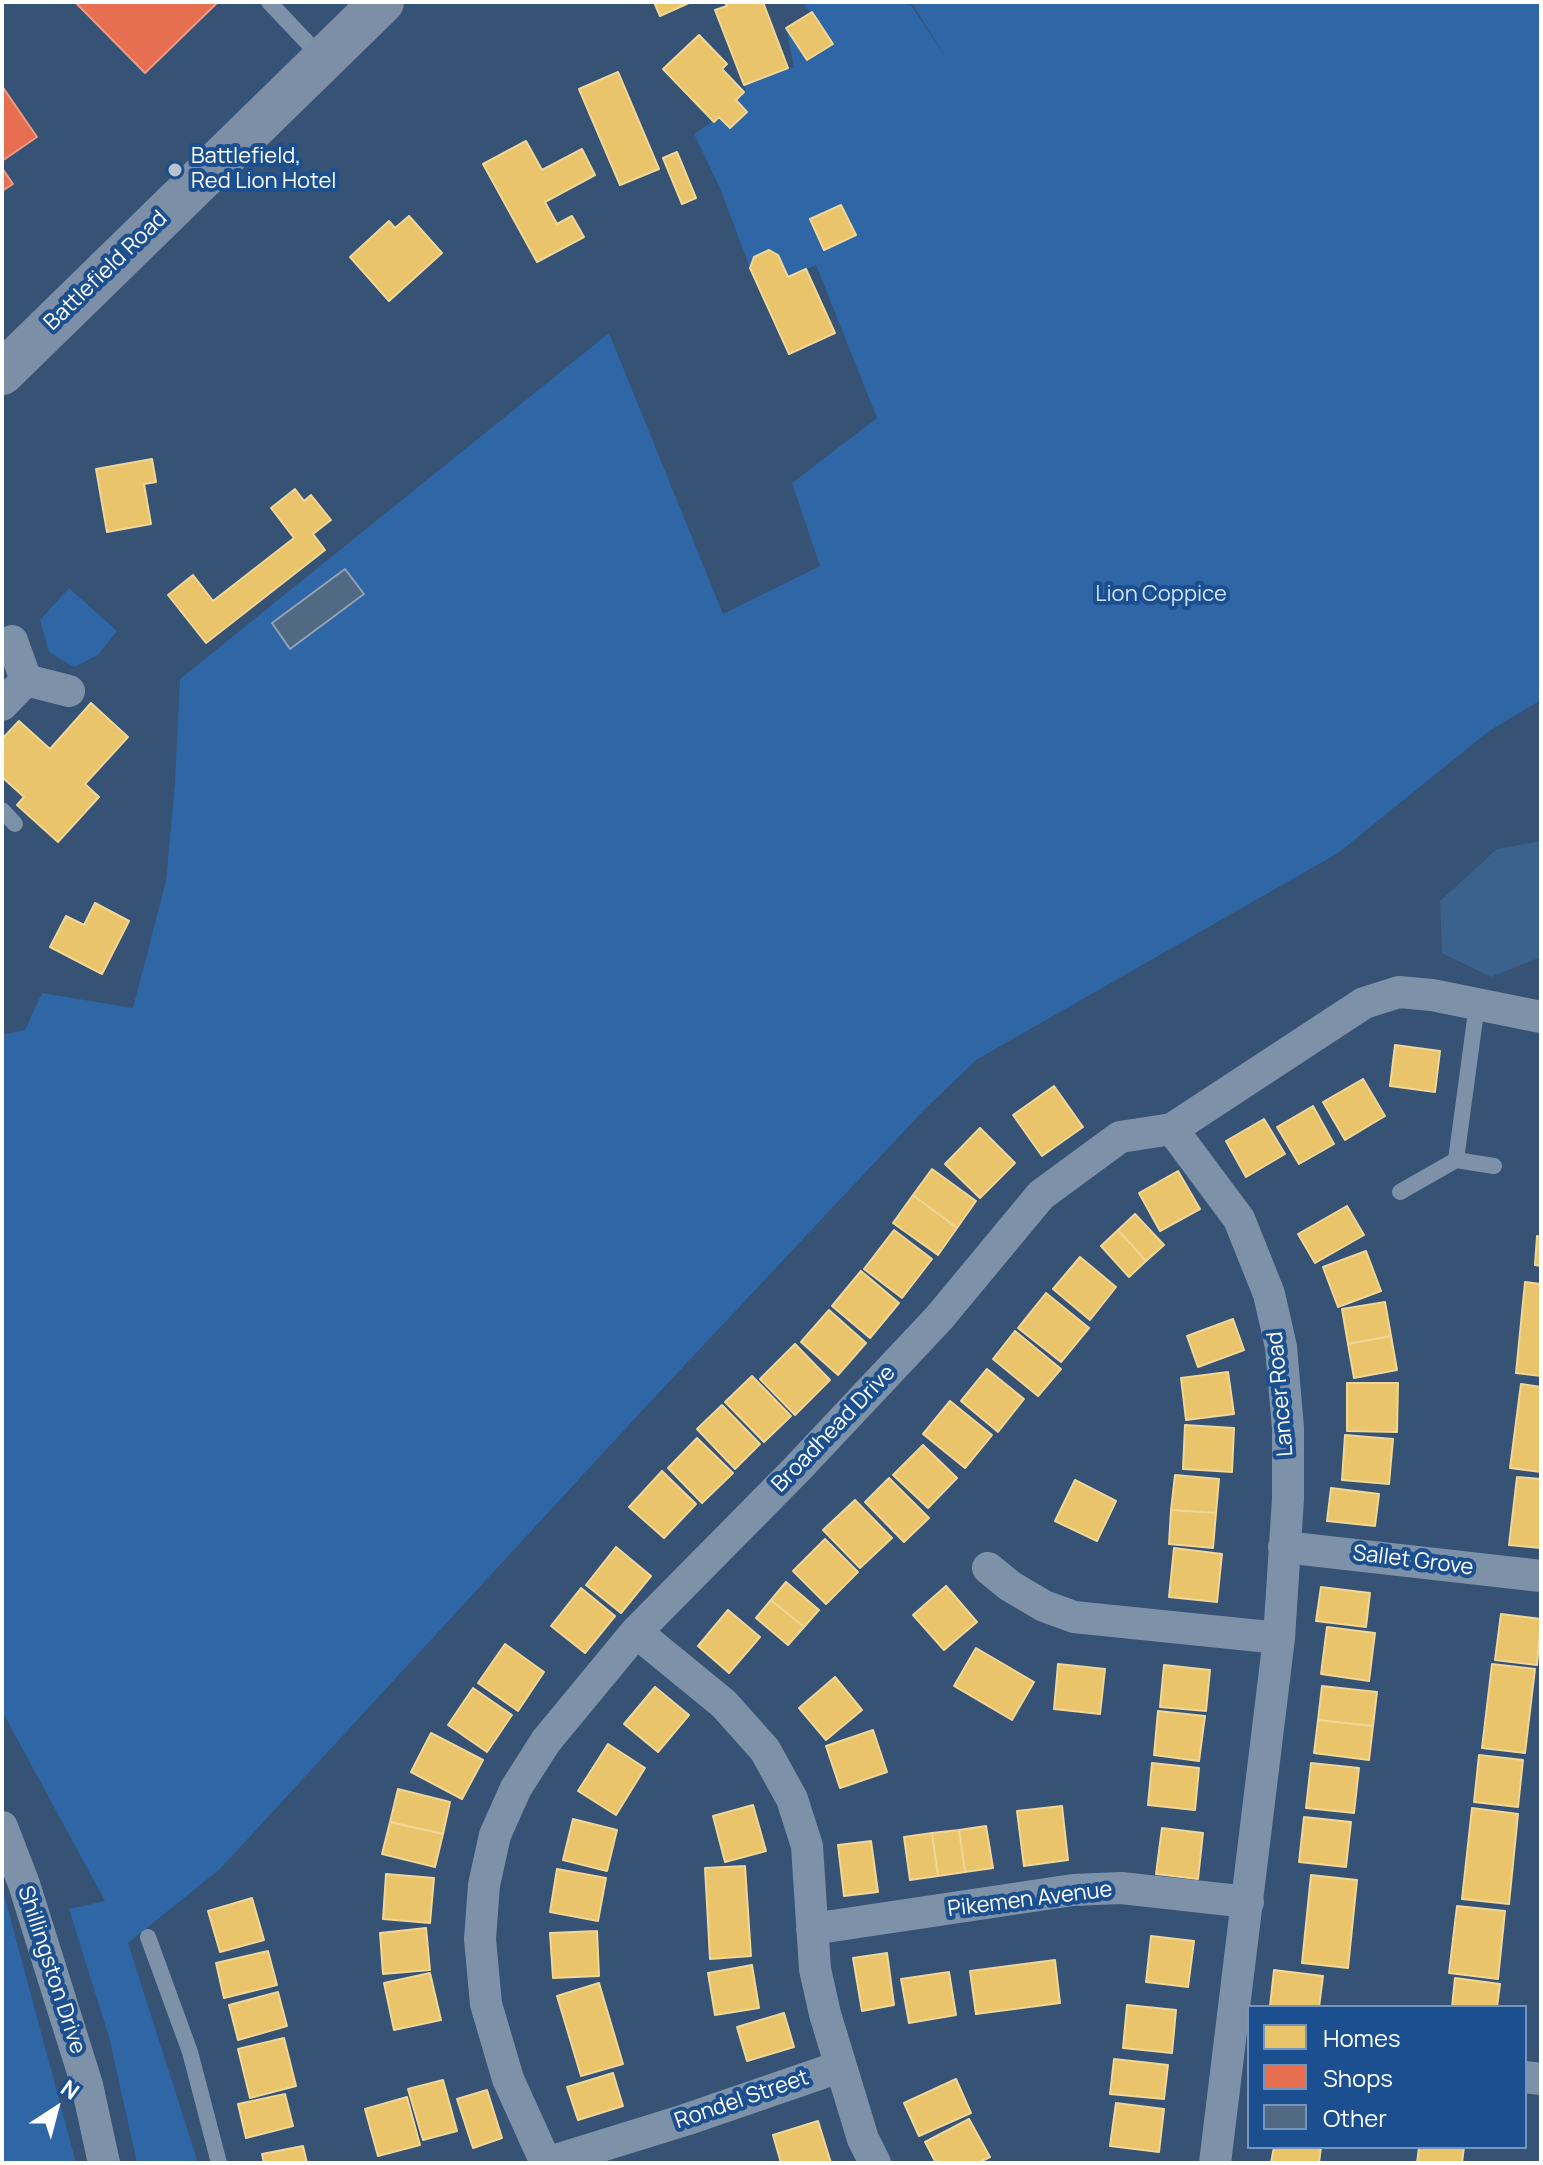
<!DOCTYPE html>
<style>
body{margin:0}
#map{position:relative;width:1543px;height:2165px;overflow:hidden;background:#365274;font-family:Manrope,sans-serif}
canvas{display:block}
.frame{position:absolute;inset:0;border:4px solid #fff;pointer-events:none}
.legend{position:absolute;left:1247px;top:2005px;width:280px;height:144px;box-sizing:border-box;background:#1b4f8f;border:2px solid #7695bc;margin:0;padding:10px 14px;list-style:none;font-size:24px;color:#fff}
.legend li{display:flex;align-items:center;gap:16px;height:40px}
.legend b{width:40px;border:2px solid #7695bc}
.north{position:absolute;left:16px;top:2069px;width:80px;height:80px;-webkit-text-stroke:6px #1b4f8f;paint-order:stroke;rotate:36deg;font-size:22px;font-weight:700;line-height:32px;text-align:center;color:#fff}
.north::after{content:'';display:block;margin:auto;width:28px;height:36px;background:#fff;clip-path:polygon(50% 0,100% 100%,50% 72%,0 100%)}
</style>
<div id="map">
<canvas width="1543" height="2165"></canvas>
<div class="frame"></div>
<ul class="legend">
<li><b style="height:22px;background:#e9c46a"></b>Homes</li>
<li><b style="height:22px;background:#e76f51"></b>Shops</li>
<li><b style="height:22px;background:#526984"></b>Other</li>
</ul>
<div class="north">N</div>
</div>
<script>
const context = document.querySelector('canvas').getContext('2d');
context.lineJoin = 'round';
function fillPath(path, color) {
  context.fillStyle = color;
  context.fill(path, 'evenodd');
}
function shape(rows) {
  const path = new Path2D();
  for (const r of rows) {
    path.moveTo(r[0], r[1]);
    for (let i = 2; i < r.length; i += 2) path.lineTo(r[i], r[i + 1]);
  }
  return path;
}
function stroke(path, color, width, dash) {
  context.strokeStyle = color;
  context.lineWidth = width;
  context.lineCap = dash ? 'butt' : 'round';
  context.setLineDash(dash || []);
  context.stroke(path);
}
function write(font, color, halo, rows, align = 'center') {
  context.font = font + ' Manrope,sans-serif';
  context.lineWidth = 8;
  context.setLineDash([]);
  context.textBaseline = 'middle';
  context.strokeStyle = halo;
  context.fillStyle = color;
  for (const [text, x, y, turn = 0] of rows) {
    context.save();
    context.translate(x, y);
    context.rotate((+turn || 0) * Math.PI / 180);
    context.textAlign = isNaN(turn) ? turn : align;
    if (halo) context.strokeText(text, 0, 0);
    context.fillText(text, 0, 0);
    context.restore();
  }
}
const green = shape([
 [803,2,909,2,950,64,911,2,1541,2,1541,700,1489,731,1338,853,976,1060,923,1111,638,1415,220,1869,128,1943,198,2163,137,2163,109,2037,69,1909,105,1901,2,1711,2,1035,25,1030,42,993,133,1008,166,881,175,783,180,679,609,333,723,614,820,566,792,483,877,418,816,265,788,277,778,255,769,250,754,257,750,268,720,188,694,134,719,117,730,127,747,112,736,100,746,91,744,85,794,67,786,28,807,60,832,44],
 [69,588,117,631,98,655,74,667,49,652,40,620],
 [2,1887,76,2163,2,2163]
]);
const water = shape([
 [1541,841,1541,957,1491,977,1442,953,1440,901,1497,849]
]);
const homes = shape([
 [654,2,691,2,660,16,654,2],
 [725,2,763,2,788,68,744,85,715,10,727,6,725,2],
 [812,12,833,44,807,60,786,28,812,12],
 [699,35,727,64,722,69,744,92,736,100,747,112,730,128,719,117,714,122,663,69,699,35],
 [618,72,659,169,620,185,579,89,618,72],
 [526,141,542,170,582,149,595,175,545,202,557,224,572,216,584,237,537,262,483,164,526,141],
 [677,152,696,198,682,204,663,158,677,152],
 [841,205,856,235,824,250,810,219,841,205],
 [409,216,442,253,389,301,350,257,389,221,395,228,409,216],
 [769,250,778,255,788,277,806,269,835,333,789,354,750,268,754,257,769,250],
 [152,459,156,482,144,484,151,524,107,532,96,469,152,459],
 [295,489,304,501,311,495,331,520,313,534,325,550,206,643,168,595,193,575,213,601,294,538,271,508,295,489],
 [91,703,128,737,85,784,99,797,58,842,17,805,24,797,2,777,2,739,19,721,50,749,91,703],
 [95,903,129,921,102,974,50,947,66,916,84,925,95,903],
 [1395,1045,1440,1051,1435,1092,1390,1086,1395,1045],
 [1363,1079,1385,1116,1345,1140,1323,1102,1363,1079],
 [1054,1086,1083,1127,1042,1156,1013,1115,1054,1086],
 [1313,1106,1334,1144,1299,1164,1277,1127,1313,1106],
 [1264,1119,1285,1154,1246,1177,1226,1141,1264,1119],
 [980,1128,1015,1163,980,1198,945,1164,980,1128],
 [932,1169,976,1201,957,1228,913,1195,932,1169],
 [1178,1171,1200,1209,1160,1231,1139,1193,1178,1171],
 [913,1195,957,1228,938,1255,893,1223,913,1195],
 [1347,1206,1364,1235,1315,1263,1298,1234,1347,1206],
 [1135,1214,1164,1245,1146,1261,1118,1230,1135,1214],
 [894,1230,932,1259,902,1298,864,1269,894,1230],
 [1118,1230,1146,1261,1129,1277,1101,1246,1118,1230],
 [1537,1236,1541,1237,1541,1266,1535,1265,1537,1236],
 [1366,1251,1381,1291,1338,1307,1323,1267,1366,1251],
 [1080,1257,1116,1287,1090,1320,1053,1289,1080,1257],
 [861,1271,899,1303,870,1338,832,1306,861,1271],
 [1525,1282,1541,1284,1541,1376,1516,1373,1525,1282],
 [1046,1293,1089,1328,1061,1362,1018,1328,1046,1293],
 [1385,1302,1391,1336,1348,1344,1342,1309,1385,1302],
 [829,1310,866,1343,838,1375,801,1342,829,1310],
 [1233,1319,1244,1350,1198,1367,1187,1336,1233,1319],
 [1015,1331,1061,1369,1038,1396,993,1359,1015,1331],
 [1391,1336,1397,1370,1354,1378,1348,1344,1391,1336],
 [795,1344,830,1380,795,1415,760,1379,795,1344],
 [987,1369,1024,1399,998,1432,961,1401,987,1369],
 [1228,1372,1234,1414,1186,1420,1181,1378,1228,1372],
 [752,1376,791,1416,764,1442,725,1402,752,1376],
 [1347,1383,1398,1383,1397,1432,1347,1431,1347,1383],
 [1521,1384,1541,1387,1541,1472,1510,1468,1521,1384],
 [950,1401,992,1435,965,1468,923,1434,950,1401],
 [722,1405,760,1444,735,1469,697,1429,722,1405],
 [1185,1425,1234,1428,1232,1472,1183,1469,1185,1425],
 [1345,1435,1393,1439,1389,1484,1342,1480,1345,1435],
 [697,1438,733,1473,702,1503,668,1468,697,1438],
 [923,1445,957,1478,928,1508,893,1475,923,1445],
 [662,1471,696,1504,664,1538,629,1507,662,1471],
 [1175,1475,1219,1479,1216,1513,1171,1510,1175,1475],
 [1517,1477,1541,1479,1541,1548,1509,1545,1517,1477],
 [889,1478,929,1518,904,1542,865,1502,889,1478],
 [1075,1480,1116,1501,1097,1541,1055,1521,1075,1480],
 [1331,1488,1379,1494,1375,1526,1327,1521,1331,1488],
 [855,1500,892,1538,860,1568,823,1530,855,1500],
 [1171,1510,1216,1513,1213,1548,1169,1544,1171,1510],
 [825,1539,858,1572,826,1604,793,1571,825,1539],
 [616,1547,651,1576,621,1613,586,1585,616,1547],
 [1174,1548,1222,1554,1217,1602,1169,1597,1174,1548],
 [786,1582,819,1610,804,1627,771,1600,786,1582],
 [946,1586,977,1622,944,1650,913,1615,946,1586],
 [1321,1587,1370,1593,1366,1627,1316,1621,1321,1587],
 [581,1588,615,1616,585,1653,551,1626,581,1588],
 [771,1600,804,1627,788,1645,756,1618,771,1600],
 [728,1610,760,1637,729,1673,698,1646,728,1610],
 [1501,1614,1541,1619,1537,1665,1495,1660,1501,1614],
 [1327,1627,1375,1633,1369,1681,1321,1674,1327,1627],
 [505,1644,544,1672,518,1711,478,1683,505,1644],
 [976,1648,1034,1682,1012,1720,954,1686,976,1648],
 [1058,1664,1105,1669,1100,1714,1054,1709,1058,1664],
 [1492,1664,1535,1669,1525,1753,1482,1748,1492,1664],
 [1164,1665,1210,1670,1206,1711,1160,1707,1164,1665],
 [835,1677,862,1710,826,1740,799,1708,835,1677],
 [1322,1686,1377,1692,1373,1726,1318,1720,1322,1686],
 [655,1687,689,1715,658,1752,624,1724,655,1687],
 [473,1688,512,1715,487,1752,448,1725,473,1688],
 [1158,1711,1205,1716,1199,1761,1154,1755,1158,1711],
 [1318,1720,1373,1726,1369,1760,1314,1753,1318,1720],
 [873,1730,887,1772,840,1788,826,1746,873,1730],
 [431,1733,483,1760,462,1799,411,1772,431,1733],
 [608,1744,645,1768,616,1815,578,1791,608,1744],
 [1479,1755,1523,1760,1518,1807,1474,1802,1479,1755],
 [1152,1763,1199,1768,1195,1810,1148,1805,1152,1763],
 [1311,1763,1359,1768,1354,1813,1306,1808,1311,1763],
 [398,1789,450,1802,443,1834,390,1822,398,1789],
 [753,1805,766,1851,725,1862,713,1816,753,1805],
 [1062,1806,1068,1860,1024,1866,1017,1811,1062,1806],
 [1472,1808,1518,1814,1509,1904,1462,1899,1472,1808],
 [1304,1817,1351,1822,1346,1867,1299,1862,1304,1817],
 [573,1819,617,1830,607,1871,563,1860,573,1819],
 [390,1822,443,1834,435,1867,382,1854,390,1822],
 [986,1826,993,1868,965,1872,959,1830,986,1826],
 [1162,1828,1203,1833,1198,1879,1156,1874,1162,1828],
 [959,1830,965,1872,938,1876,932,1833,959,1830],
 [932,1833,938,1876,910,1880,904,1837,932,1833],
 [871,1841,878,1892,844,1896,838,1845,871,1841],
 [745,1866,751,1956,710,1959,705,1868,745,1866],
 [557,1869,606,1878,598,1921,550,1912,557,1869],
 [386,1874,434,1878,430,1923,383,1919,386,1874],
 [1311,1875,1357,1880,1348,1968,1302,1963,1311,1875],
 [252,1898,264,1940,220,1952,208,1911,252,1898],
 [1457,1906,1505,1911,1498,1979,1449,1973,1457,1906],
 [426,1928,430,1970,383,1974,380,1933,426,1928],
 [597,1931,599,1976,553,1978,550,1933,597,1931],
 [1151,1936,1194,1941,1188,1987,1146,1982,1151,1936],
 [268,1951,277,1985,224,1998,216,1963,268,1951],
 [887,1953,894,2005,862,2011,853,1958,887,1953],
 [1055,1960,1060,2003,976,2014,970,1971,1055,1960],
 [752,1965,759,2008,715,2015,708,1973,752,1965],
 [1274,1970,1323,1976,1319,2007,1270,2006,1274,1970],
 [949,1972,956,2015,909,2023,901,1979,949,1972],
 [430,1973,441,2020,394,2030,384,1983,430,1973],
 [1455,1978,1500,1984,1497,2007,1452,2007,1455,1978],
 [599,1983,623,2064,581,2076,557,1996,599,1983],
 [278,1992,287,2026,238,2040,229,2005,278,1992],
 [1127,2005,1176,2010,1172,2053,1123,2048,1127,2005],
 [784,2013,794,2047,747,2061,737,2027,784,2013],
 [284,2038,296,2086,250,2098,238,2049,284,2038],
 [1114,2059,1168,2065,1164,2099,1110,2094,1114,2059],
 [613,2073,623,2106,578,2120,567,2087,613,2073],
 [956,2079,971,2113,919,2136,904,2103,956,2079],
 [443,2080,457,2131,423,2140,408,2089,443,2080],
 [487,2090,502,2138,473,2148,457,2099,487,2090],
 [285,2094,293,2126,246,2138,238,2104,285,2094],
 [407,2097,420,2145,378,2156,365,2109,407,2097],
 [1116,2103,1164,2109,1159,2152,1110,2146,1116,2103],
 [969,2119,990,2157,978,2163,936,2163,925,2142,969,2119],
 [818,2121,831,2163,781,2163,773,2135,818,2121],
 [303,2146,307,2163,264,2163,262,2154,303,2146],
 [1274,2147,1321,2147,1319,2163,1271,2163,1274,2147],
 [1419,2147,1464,2147,1462,2163,1417,2163,1419,2147]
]);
const shops = shape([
 [75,2,218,2,145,73,75,2],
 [2,86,37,137,2,161,2,86],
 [2,168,13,184,2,191,2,168]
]);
const building = shape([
 [345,569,364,594,290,649,272,623,345,569]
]);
const service = shape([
 [269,2,322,58],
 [2,810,15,824],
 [1456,1160,1477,1004],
 [1400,1192,1456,1160,1494,1166],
 [148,1937,190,2052,219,2163]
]);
const minor = shape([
 [12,641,26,680],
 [26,680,69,691],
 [2,705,26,680],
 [1172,1129,1239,1219,1269,1294,1281,1347,1288,1428,1288,1499,1279,1638,1215,2163],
 [1284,1547,1541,1576],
 [988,1568,1010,1586,1044,1606,1074,1617,1279,1638],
 [636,1632,724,1704,765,1750,792,1799,807,1846,815,1969,825,2014,863,2139,875,2163],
 [2,1827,24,1884,87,2085,104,2163],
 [812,1929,1073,1890,1121,1888,1248,1902],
 [1525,2077,1541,2079],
 [546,2163,508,2079,486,2004,480,1939,484,1885,495,1835,516,1788,546,1741,636,1632,796,1470,939,1318,1041,1195,1120,1137,1172,1129,1364,1003,1399,992,1432,995,1541,1017],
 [546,2163,685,2120,839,2067]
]);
const primary = shape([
 [2,373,382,2]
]);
const markers = [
 [175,170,8,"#b9c2ce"]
];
const poiNames = [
 ["Battlefield,",191,157],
 ["Red Lion Hotel",191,182]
];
const streetNames = [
 ["Battlefield Road",106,271,-44],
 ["Lancer Road",1281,1394,-95],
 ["Broadhead Drive",834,1429,-46],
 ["Sallet Grove",1413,1561,7],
 ["Pikemen Avenue",1030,1900,-7],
 ["Shillingston Drive",51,1970,72],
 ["Rondel Street",742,2100,-19]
];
const parkNames = [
 ["Lion Coppice",1161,595]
];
fillPath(green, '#2f66a5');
fillPath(water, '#3b618d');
fillPath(homes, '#e9c46a');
stroke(homes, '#f0d697', 2);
fillPath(shops, '#e76f51');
stroke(shops, '#ee9a85', 2);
fillPath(building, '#526984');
stroke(building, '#92a2b6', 2);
stroke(service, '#7d92a8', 16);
stroke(minor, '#7d92a8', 32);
stroke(primary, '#7d8ea7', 44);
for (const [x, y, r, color] of markers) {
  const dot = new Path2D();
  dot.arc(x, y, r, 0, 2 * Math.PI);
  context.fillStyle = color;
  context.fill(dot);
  stroke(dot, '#1b4f8f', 3);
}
write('22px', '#fff', '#1b4f8f', poiNames, 'left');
write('22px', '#fff', '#1b4f8f', streetNames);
write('22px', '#cfe3fa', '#1b4f8f', parkNames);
</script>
